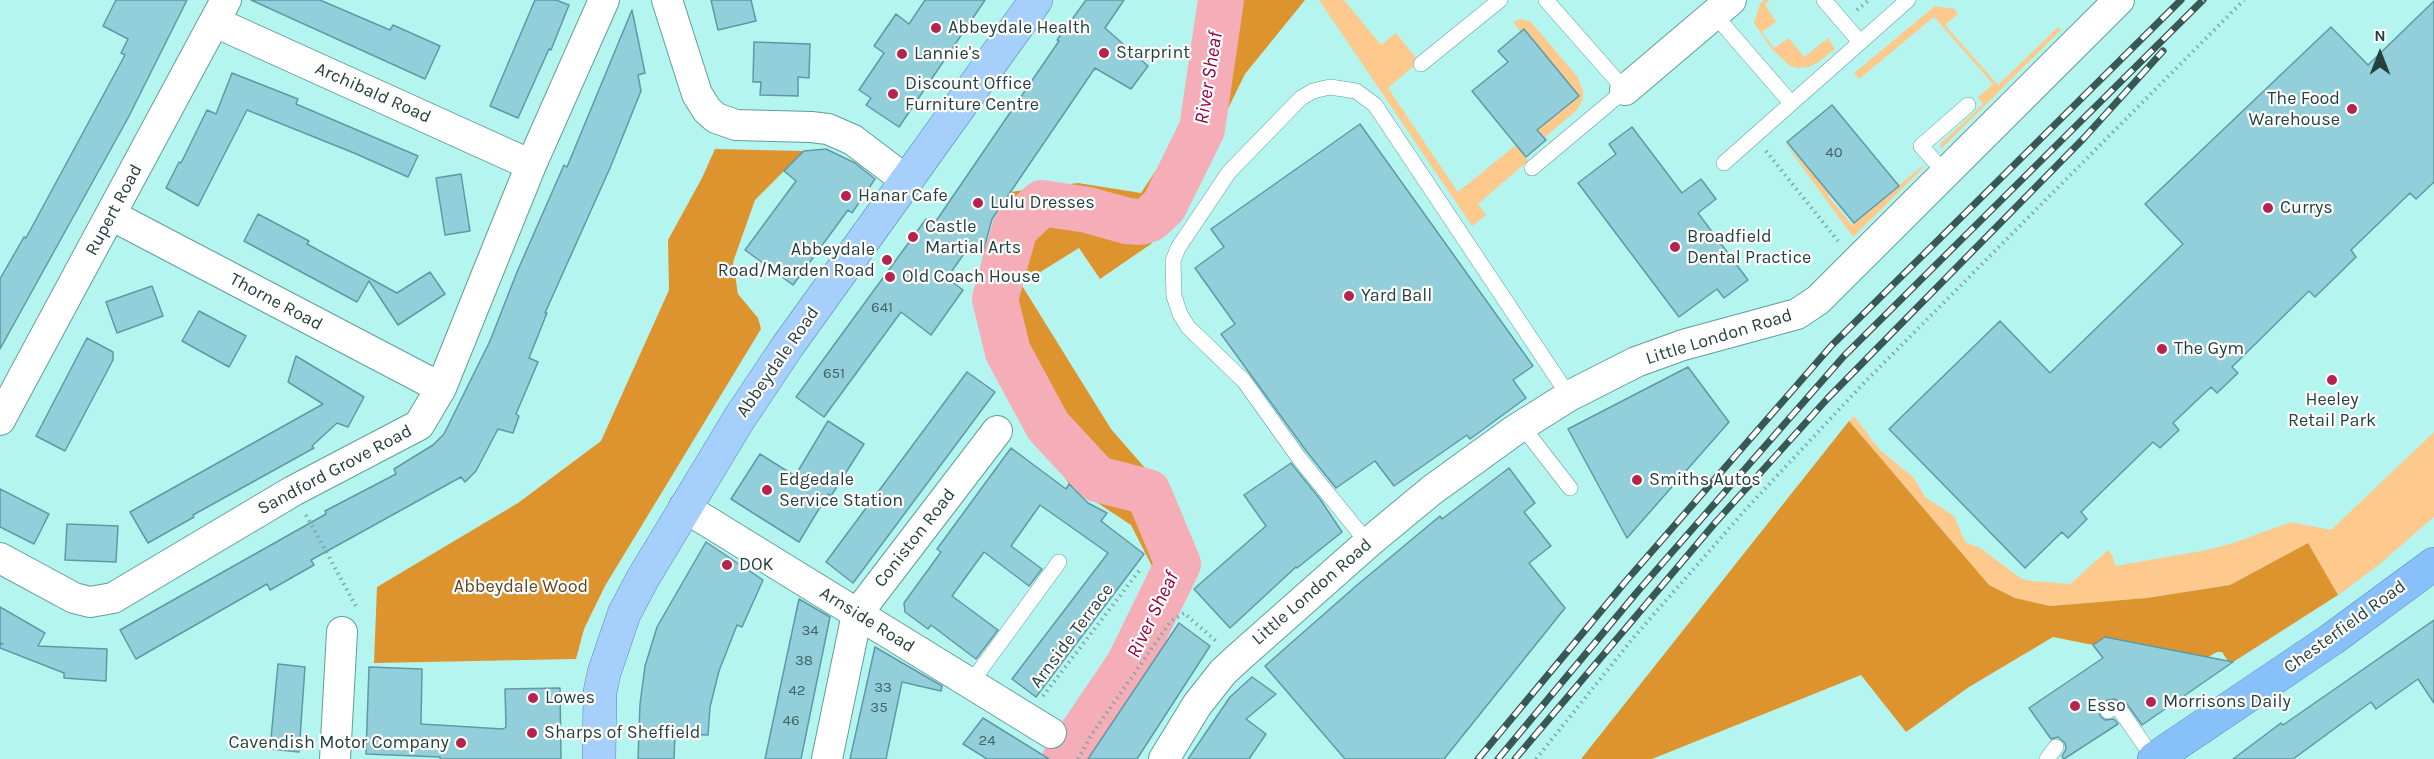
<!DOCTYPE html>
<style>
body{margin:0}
#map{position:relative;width:2434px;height:759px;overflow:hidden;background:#b5f5ef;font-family:Karla,sans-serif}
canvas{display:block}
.north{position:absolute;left:2350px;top:24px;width:60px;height:60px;-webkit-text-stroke:4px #fff;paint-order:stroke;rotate:0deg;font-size:16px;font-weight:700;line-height:24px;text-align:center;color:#26403e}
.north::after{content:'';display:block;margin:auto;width:21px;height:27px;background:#26403e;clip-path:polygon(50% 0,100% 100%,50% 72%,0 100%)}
</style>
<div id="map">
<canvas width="2434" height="759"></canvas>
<div class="north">N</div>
</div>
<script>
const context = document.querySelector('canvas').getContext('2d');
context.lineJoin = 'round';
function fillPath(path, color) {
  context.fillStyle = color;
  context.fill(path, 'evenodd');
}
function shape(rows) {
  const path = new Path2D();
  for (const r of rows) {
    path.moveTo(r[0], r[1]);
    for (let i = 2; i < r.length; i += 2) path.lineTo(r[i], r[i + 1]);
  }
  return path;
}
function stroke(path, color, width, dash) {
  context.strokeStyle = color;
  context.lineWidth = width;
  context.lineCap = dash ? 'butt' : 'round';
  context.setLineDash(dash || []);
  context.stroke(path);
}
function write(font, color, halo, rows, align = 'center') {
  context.font = font + ' Karla,sans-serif';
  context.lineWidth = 4.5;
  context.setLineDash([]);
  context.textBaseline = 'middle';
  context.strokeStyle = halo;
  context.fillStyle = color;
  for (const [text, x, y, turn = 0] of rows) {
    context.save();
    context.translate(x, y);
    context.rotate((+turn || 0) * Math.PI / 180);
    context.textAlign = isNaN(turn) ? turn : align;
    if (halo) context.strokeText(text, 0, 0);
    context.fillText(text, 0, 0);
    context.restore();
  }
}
const green = shape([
 [1319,0,1344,0,1381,45,1396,33,1416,58,1415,65,1388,88,1458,192,1516,145,1528,161,1478,204,1486,215,1472,226],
 [1764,0,1770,0,1765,4,1776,22,1762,32,1774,48,1789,38,1804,57,1828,38,1835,49,1820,61,1809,67,1798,68,1790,66,1772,49,1754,23,1760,4],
 [1935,6,1955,9,1958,14,1945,25,1998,85,2058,27,2061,30,1941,149,1940,144,1983,104,1978,97,1993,84,1934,17,1859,79,1854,73],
 [1520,19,1530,21,1577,76,1583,91,1583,99,1577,110,1544,138,1537,130,1579,96,1525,29,1521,32,1513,22],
 [1784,142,1830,193,1828,196,1852,225,1922,166,1923,168,1853,237],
 [1854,416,1879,449,1914,478,1925,497,1954,516,1965,542,1980,548,2022,579,2032,581,2070,584,2108,550,2113,557,2115,566,2207,550,2233,543,2291,522,2331,530,2434,432,2434,517,2376,567,2338,595,2308,543,2230,585,2147,598,2050,606,2015,598,1989,585,1849,421]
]);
const forest = shape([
 [1208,0,1305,0,1245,74,1221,123,1151,244,1100,279,1079,248,1021,284,1111,429,1159,484,1192,565,1167,614,1140,608,1153,568,1131,525,1069,484,1012,398,981,299,983,253,1010,192,1078,183,1141,193,1184,128,1206,22],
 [715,149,804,151,755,200,733,262,738,294,758,318,761,329,605,586,584,629,576,659,374,663,377,587,518,503,601,441,669,290,668,240,702,178],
 [1849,421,1989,585,2015,598,2050,606,2147,598,2230,585,2308,543,2338,595,2230,664,2222,652,2217,652,2208,657,2105,637,2093,645,2053,637,1969,687,1906,732,1861,675,1652,759,1581,759]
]);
const river = shape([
 [1065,759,1128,666,1178,564,1148,492,1097,479,1048,426,1008,352,995,299,1015,228,1042,203,1088,210,1127,221,1140,222,1150,219,1164,206,1202,129,1221,0]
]);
const building = shape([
 [116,0,187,0,128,118,0,349,0,279,24,237,26,238,125,55,121,53,128,39,103,26,116,0],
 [251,0,320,0,390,30,393,25,440,46,425,79,251,0],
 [535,0,556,0,569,5,551,50,549,49,518,118,490,106,535,0],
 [711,0,751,0,756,21,718,30,711,0],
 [925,0,985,0,899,127,866,105,871,98,859,90,884,53,874,46,896,14,909,24,925,0],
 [1086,0,1124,0,1105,28,1148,66,1131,89,1095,68,992,219,983,253,970,245,947,278,963,290,931,335,901,312,824,417,796,397,926,219,934,224,1059,41,1057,40,1086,0],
 [2434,1,2434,182,2416,199,2410,193,2351,250,2356,257,2315,297,2309,291,2232,367,2238,373,2217,393,2211,387,2173,423,2179,430,2160,448,2153,442,2081,512,2087,519,2068,538,2062,532,2025,568,1889,429,2000,321,2050,373,2183,244,2145,204,2331,27,2368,65,2434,1],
 [632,10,645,73,638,75,641,91,610,168,545,313,547,313,529,358,538,362,516,414,519,416,513,433,498,429,476,471,465,482,461,477,311,560,314,565,270,590,267,584,136,659,120,630,326,514,325,511,396,474,394,469,433,445,444,434,490,341,517,272,564,165,567,167,632,10],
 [1524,29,1579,96,1537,130,1546,140,1526,157,1472,91,1508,62,1498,51,1524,29],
 [754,42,810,44,809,78,798,77,798,96,760,95,761,82,753,82,754,42],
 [232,73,298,99,296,104,418,156,408,177,354,153,247,110,198,206,166,188,179,162,181,163,207,110,216,114,232,73],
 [1832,105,1899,186,1854,223,1787,142,1832,105],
 [1360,124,1533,366,1513,380,1526,398,1470,439,1467,435,1394,486,1375,461,1336,488,1307,452,1221,334,1235,324,1195,268,1224,247,1211,229,1360,124],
 [1632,127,1682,193,1701,179,1716,199,1698,213,1748,280,1724,298,1717,289,1679,317,1578,183,1616,154,1609,144,1632,127],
 [826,149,855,163,875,179,852,213,848,210,793,285,745,250,796,181,784,171,804,151,826,149],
 [461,174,470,231,445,235,436,178,461,174],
 [258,214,309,241,307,244,397,293,430,272,445,294,398,325,369,281,357,302,244,241,258,214],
 [152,286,163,316,117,333,106,302,152,286],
 [199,311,246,336,229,367,182,341,199,311],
 [87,338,113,352,113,360,65,451,36,436,87,338],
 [296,356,364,397,348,427,337,423,312,446,314,448,193,515,194,517,148,543,130,512,323,404,288,382,296,356],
 [1688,367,1729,422,1627,538,1568,429,1688,367],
 [967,372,995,392,853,583,826,562,967,372],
 [828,421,864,444,831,496,828,494,799,542,731,499,760,454,795,476,828,421],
 [1011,448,1066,489,1069,484,1088,503,1107,513,1101,521,1144,554,1036,697,1012,679,1108,553,1040,505,1011,546,1042,569,1029,586,984,552,952,596,998,630,976,659,931,625,928,629,905,612,904,603,941,552,937,549,1011,448],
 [1291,463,1320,499,1342,532,1297,568,1296,567,1230,628,1194,589,1266,526,1244,495,1291,463],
 [1509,468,1535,503,1524,512,1551,546,1529,563,1565,608,1444,759,1345,759,1265,666,1356,586,1440,516,1442,519,1509,468],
 [0,489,49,514,34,544,0,527,0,489],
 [67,524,118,526,116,562,65,560,67,524],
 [706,542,763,580,742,627,737,625,719,671,710,707,708,735,675,734,674,759,638,759,640,704,645,666,657,627,706,542],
 [799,599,830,617,801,759,765,759,799,599],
 [0,607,45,633,38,646,107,649,106,681,64,678,64,673,0,648,0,644,3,644,0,643,0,607],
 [2434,620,2434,703,2418,679,2376,709,2371,702,2293,759,2233,759,2281,723,2283,725,2434,620],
 [1179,623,1210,646,1137,759,1088,759,1179,623],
 [2105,637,2233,662,2142,725,2127,704,2114,699,2107,700,2099,708,2100,716,2105,720,2114,719,2118,724,2064,759,2062,756,2066,749,2065,743,2058,737,2051,739,2029,708,2103,658,2093,645,2105,637],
 [875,647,942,686,941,691,902,682,886,759,850,759,875,647],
 [278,664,305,667,299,752,270,749,278,664],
 [369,667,422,669,421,724,503,729,506,727,505,689,560,688,561,759,440,759,440,757,366,754,369,667],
 [1252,677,1276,694,1246,719,1266,734,1249,759,1188,759,1230,697,1252,677],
 [983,718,1049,759,987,759,963,744,983,718]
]);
const path = shape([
 [1857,10,1869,0],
 [1766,151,1838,241],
 [306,515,357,608],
 [1043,696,1139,571],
 [1078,759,1092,734,1171,621,1184,613,1216,641],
 [1536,759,1634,637,1747,508,1860,387,2244,0]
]);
const service = shape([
 [1824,0,1860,42],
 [1714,14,1791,103],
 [1421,64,1500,0],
 [1724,163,1908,0],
 [1532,168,1625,90,1546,0],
 [1945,173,1921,146,1968,105],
 [1522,426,1570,488],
 [1368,543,1299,458,1244,381,1188,327,1180,314,1174,296,1173,261,1178,248,1229,172,1301,98,1313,91,1330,87,1356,91,1375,105,1569,396],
 [970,684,1059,562],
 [2108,711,2112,708,2120,710,2154,759],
 [2047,759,2056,747]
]);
const minor = shape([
 [667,0,697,94,707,110,716,118,736,125,811,127,828,129,853,140,907,181],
 [215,22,531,165],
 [1625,90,1731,0],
 [111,215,441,388],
 [0,420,226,0],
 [684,507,1051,733],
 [0,558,74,598,90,602,113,598,293,491,419,425,441,388,531,165,604,0],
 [335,759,342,632],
 [827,759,857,614,997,431],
 [1164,759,1197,705,1223,672,1237,659,1368,543,1432,490,1515,430,1569,396,1636,362,1683,345,1797,314,1818,300,2119,0]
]);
const primary = shape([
 [599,759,600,692,604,673,624,614,643,578,739,419,787,347,1036,0]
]);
const trunk = shape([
 [2154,759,2332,639,2434,564]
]);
const rail = shape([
 [1478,759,1626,581,1832,345,2181,0],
 [1498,759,1638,591,1844,356,2203,0],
 [1515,759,1715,523,1828,398,2084,138,2163,51]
]);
const markers = [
 [936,28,6,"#b5244e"],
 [1104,53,6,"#b5244e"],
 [902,54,6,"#b5244e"],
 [893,94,6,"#b5244e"],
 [2352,109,6,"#b5244e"],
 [846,196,6,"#b5244e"],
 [978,203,6,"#b5244e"],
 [2268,208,6,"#b5244e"],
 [913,237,6,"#b5244e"],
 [1675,247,6,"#b5244e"],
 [887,260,6,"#b5244e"],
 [890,277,6,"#b5244e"],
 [1349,296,6,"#b5244e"],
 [2162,349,6,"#b5244e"],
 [2332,380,6,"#b5244e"],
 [1637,480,6,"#b5244e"],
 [767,490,6,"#b5244e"],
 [727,565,6,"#b5244e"],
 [533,698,6,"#b5244e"],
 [2151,702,6,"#b5244e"],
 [2075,706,6,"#b5244e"],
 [532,733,6,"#b5244e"],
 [461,743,6,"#b5244e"]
];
const numberNames = [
 ["40",1834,153],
 ["641",882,308],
 ["651",834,374],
 ["34",810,631],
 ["38",804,661],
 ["33",883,688],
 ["42",797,691],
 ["35",879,708],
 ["46",791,721],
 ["24",987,741]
];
const poiNames = [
 ["Abbeydale Health",948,28],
 ["Starprint",1116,53],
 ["Lannie's",914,54],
 ["Discount Office",905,84],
 ["Furniture Centre",905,105],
 ["The Food",2340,99,"right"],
 ["Warehouse",2340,120,"right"],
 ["Hanar Cafe",858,196],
 ["Lulu Dresses",990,203],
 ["Currys",2280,208],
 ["Castle",925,227],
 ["Martial Arts",925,248],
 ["Broadfield",1687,237],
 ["Dental Practice",1687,258],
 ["Abbeydale",875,250,"right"],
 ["Road/Marden Road",875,271,"right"],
 ["Old Coach House",902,277],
 ["Yard Ball",1361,296],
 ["The Gym",2174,349],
 ["Heeley",2332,400,"center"],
 ["Retail Park",2332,421,"center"],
 ["Edgedale",779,480],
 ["Service Station",779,501],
 ["Smiths Autos",1649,480],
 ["DOK",739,565],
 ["Lowes",545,698],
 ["Morrisons Daily",2163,702],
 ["Esso",2087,706],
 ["Sharps of Sheffield",544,733],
 ["Cavendish Motor Company",449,743,"right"]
];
const streetNames = [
 ["Archibald Road",373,93,24],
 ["Rupert Road",114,210,-62],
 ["Thorne Road",276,302,28],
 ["Little London Road",1719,337,-17],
 ["Abbeydale Road",778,362,-55],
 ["Sandford Grove Road",335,470,-28],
 ["Coniston Road",915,538,-52],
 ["Little London Road",1312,592,-41],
 ["Arnside Road",867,620,32],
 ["Chesterfield Road",2345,627,-36],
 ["Arnside Terrace",1072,636,-53]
];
const parkNames = [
 ["Abbeydale Wood",521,587]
];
const waterNames = [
 ["River Sheaf",1209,78,-81],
 ["River Sheaf",1153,615,-64]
];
fillPath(green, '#fdc98c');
fillPath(forest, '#de942e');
stroke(river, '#f5adb7', 46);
fillPath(building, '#93cfda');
stroke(building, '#5e9aa4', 1.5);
stroke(service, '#619e9a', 16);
stroke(minor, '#619e9a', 32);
stroke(primary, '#5289b7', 34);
stroke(trunk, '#5289b7', 34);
stroke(path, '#79a9a5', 4, [1.5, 4.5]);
stroke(service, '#fff', 15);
stroke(minor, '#fff', 30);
stroke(primary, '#a6d0fb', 33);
stroke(trunk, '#88c0fa', 33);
stroke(rail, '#385755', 7);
stroke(rail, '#fff', 4.5, [14]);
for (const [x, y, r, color] of markers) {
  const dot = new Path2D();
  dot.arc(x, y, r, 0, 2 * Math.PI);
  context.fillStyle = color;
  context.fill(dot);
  stroke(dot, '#fff', 2);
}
write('15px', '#416465', null, numberNames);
write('18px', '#26403e', '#fff', poiNames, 'left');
write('18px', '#26403e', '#fff', streetNames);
write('18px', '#63451e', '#fff', parkNames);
write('italic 20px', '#96013a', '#fff', waterNames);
</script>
